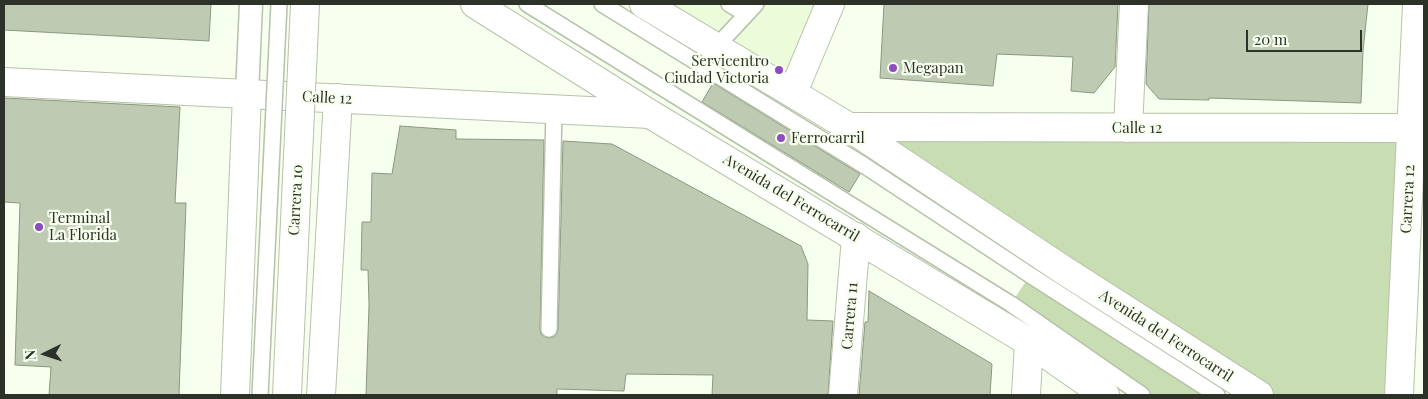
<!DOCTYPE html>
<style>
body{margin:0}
#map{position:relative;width:1428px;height:399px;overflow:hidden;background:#f7ffef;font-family:"Playfair Display",serif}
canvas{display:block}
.frame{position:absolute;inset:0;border:5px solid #2d3228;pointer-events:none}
.north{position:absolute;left:20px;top:329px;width:50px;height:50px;-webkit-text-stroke:4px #f7ffef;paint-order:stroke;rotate:266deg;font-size:14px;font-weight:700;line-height:20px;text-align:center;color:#2d3228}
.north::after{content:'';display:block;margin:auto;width:18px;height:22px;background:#2d3228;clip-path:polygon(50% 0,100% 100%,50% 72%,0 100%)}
.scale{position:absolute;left:1246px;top:30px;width:116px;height:22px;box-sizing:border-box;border:2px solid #2d3228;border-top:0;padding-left:6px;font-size:15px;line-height:18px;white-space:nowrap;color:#2d3228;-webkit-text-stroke:4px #f7ffef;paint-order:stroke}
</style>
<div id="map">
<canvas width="1428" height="399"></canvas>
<div class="frame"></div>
<div class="north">N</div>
<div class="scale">20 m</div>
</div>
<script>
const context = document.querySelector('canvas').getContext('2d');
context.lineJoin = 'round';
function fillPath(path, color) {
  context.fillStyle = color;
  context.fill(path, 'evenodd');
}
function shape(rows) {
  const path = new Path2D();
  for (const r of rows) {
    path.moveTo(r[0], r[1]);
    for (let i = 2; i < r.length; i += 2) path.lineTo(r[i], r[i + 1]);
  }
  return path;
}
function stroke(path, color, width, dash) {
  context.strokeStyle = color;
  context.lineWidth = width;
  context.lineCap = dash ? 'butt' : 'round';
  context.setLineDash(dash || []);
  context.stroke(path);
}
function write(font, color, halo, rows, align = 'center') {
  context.font = font + ' "Playfair Display",serif';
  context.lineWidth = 4.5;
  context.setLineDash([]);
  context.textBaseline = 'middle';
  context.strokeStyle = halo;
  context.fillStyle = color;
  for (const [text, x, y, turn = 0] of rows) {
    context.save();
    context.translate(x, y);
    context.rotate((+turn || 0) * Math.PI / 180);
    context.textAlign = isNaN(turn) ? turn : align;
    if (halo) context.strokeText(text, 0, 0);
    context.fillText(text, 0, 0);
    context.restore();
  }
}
const built = shape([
 [644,4,830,4,793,92]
]);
const green = shape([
 [849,127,1411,128,1399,395,1259,395],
 [1030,275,1217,395,1142,395,1011,304]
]);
const building = shape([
 [4,4,211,4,209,41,4,30,4,4],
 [884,4,1118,4,1115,67,1094,93,1071,91,1073,57,997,54,993,86,880,78,884,4],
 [1149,4,1368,4,1363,51,1361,103,1209,98,1209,100,1159,99,1146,84,1149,4],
 [713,83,860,174,849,192,702,102,713,83],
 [4,98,180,107,175,203,186,203,179,395,49,395,51,367,15,365,20,203,4,202,4,98],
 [400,126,456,130,456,139,544,140,540,329,541,334,545,337,549,338,554,337,557,333,558,329,563,141,612,144,801,246,808,264,807,320,833,321,828,395,712,395,713,375,626,374,624,391,557,389,557,395,366,395,369,305,368,270,361,270,362,222,371,222,372,173,392,174,400,126],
 [869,291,992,364,990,395,859,395,865,322,868,322,869,291]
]);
const service = shape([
 [527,4,1011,304,1142,395],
 [602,4,865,166,1030,275,1217,395],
 [729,4,746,14],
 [716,47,756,4],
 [549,329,554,109]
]);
const pedestrian = shape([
 [247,94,251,4]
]);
const minor = shape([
 [4,82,650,114],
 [793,92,830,4],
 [849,127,1411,128,1424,129],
 [1128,128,1134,4],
 [235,395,247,94],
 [321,395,338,98],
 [843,395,856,237],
 [1026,395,1029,342],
 [1399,395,1417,4]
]);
const primary = shape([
 [475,4,650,114,1029,342,1105,395],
 [644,4,849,127,1065,271,1259,395]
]);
const serviceBridge = shape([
 [260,395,279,4]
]);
const secondaryBridge = shape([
 [287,395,305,4]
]);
const markers = [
 [893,68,5,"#8d4cc1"],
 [779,70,5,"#8d4cc1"],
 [781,138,5,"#8d4cc1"],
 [39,227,5,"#8d4cc1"]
];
const poiNames = [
 ["Servicentro",769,61,"right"],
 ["Ciudad Victoria",769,78,"right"],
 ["Megapan",903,68],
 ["Ferrocarril",791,138],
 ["Terminal",49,218],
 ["La Florida",49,235]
];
const streetNames = [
 ["Calle 12",327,98,3],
 ["Calle 12",1137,128],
 ["Avenida del Ferrocarril",791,198,31],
 ["Carrera 12",1408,199,-87],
 ["Carrera 10",296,200,-87],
 ["Carrera 11",850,316,-85],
 ["Avenida del Ferrocarril",1166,336,33]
];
fillPath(built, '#ecfcda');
fillPath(green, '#c8ddb1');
fillPath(building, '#becab1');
stroke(building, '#8b977f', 1);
stroke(service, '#b6c2a9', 18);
stroke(pedestrian, '#b6c2a9', 25);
stroke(minor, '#b6c2a9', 30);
stroke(primary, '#b6c2a9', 30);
stroke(service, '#fff', 15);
stroke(pedestrian, '#fff', 22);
stroke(minor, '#fff', 28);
stroke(primary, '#fff', 28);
stroke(serviceBridge, '#b6c2a9', 18, []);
stroke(secondaryBridge, '#b6c2a9', 30, []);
stroke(serviceBridge, '#fff', 15);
stroke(secondaryBridge, '#fff', 28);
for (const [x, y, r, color] of markers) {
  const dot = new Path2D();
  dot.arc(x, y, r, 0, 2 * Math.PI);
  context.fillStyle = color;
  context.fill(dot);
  stroke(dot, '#f7ffef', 2);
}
write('15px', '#2d3228', '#f7ffef', poiNames, 'left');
write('15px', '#2d3228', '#f7ffef', streetNames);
</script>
